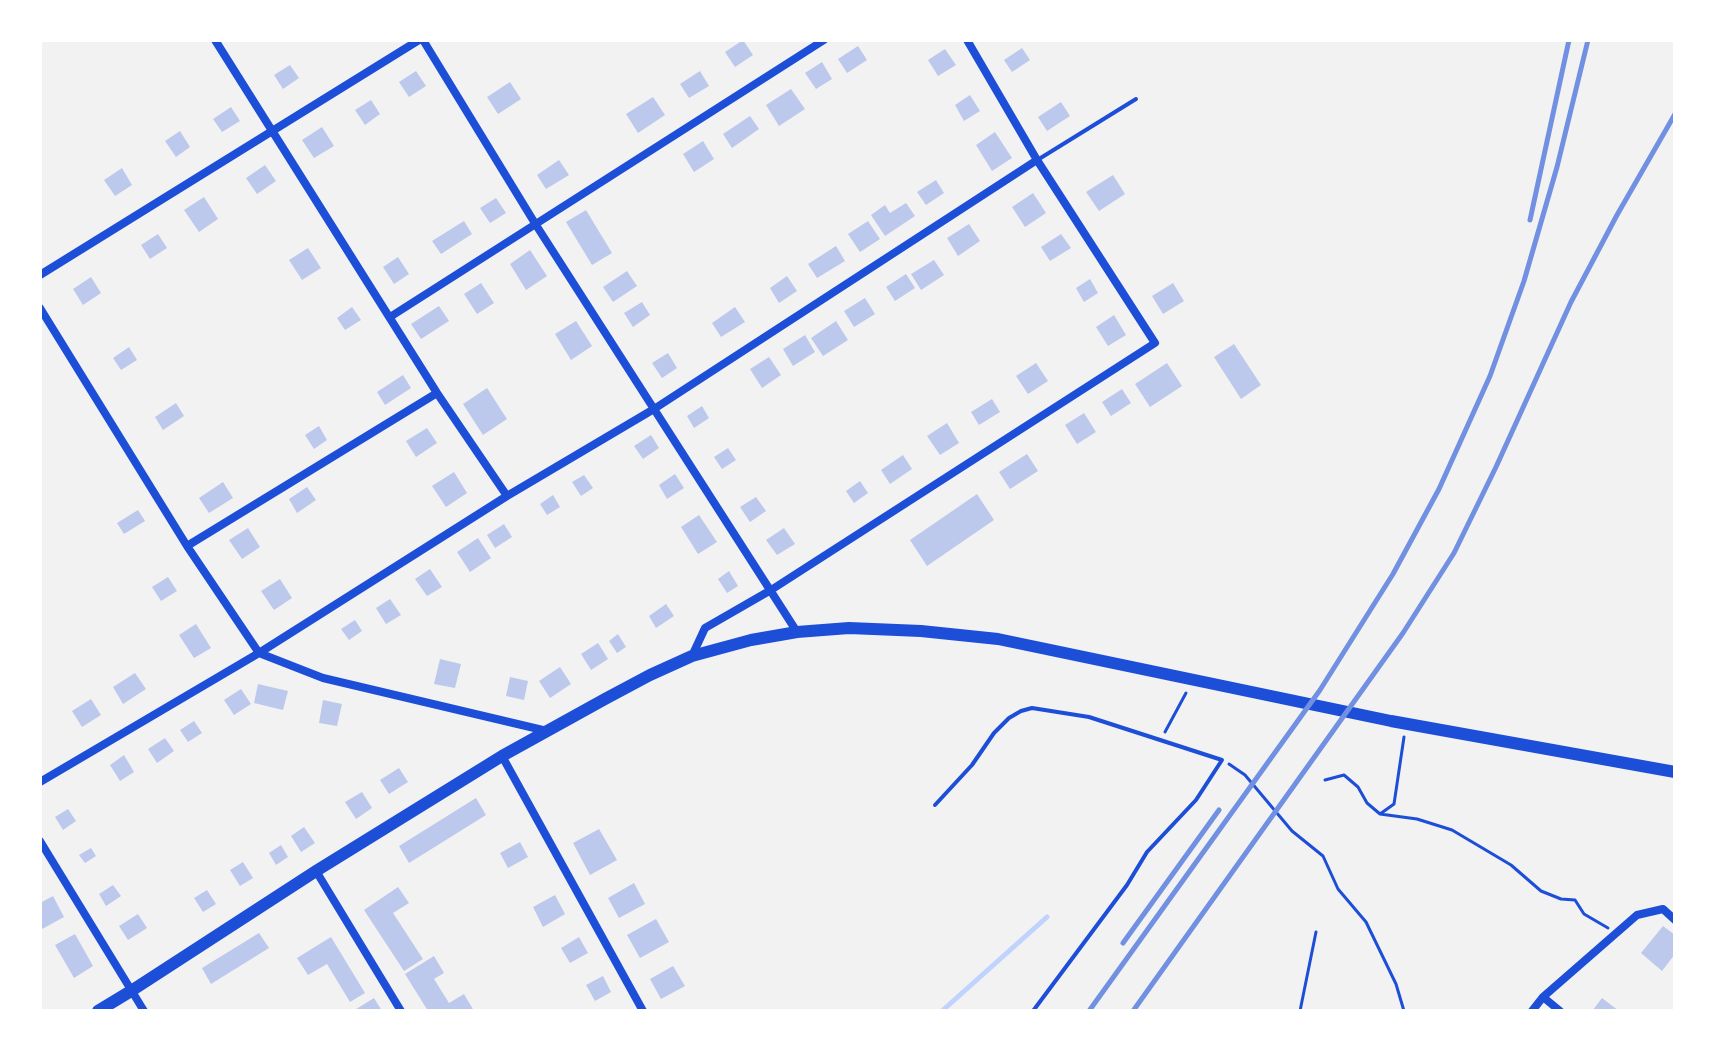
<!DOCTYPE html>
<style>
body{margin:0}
#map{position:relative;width:1715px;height:1051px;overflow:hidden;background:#f2f2f2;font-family:"Open Sans",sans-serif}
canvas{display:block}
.frame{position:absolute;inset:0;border:42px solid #fff;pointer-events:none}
</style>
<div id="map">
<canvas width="1715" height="1051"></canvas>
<div class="frame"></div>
</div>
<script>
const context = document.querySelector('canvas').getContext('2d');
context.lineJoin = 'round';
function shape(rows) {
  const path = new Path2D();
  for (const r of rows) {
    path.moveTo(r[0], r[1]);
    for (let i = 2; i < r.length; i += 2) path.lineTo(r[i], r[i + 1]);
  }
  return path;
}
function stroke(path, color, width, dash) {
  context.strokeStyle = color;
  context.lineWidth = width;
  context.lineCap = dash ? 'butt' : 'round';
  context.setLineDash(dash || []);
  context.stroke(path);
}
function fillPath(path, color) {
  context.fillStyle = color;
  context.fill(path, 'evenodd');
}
const stream = shape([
 [942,1011,1047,917]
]);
const building = shape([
 [743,40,753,55,735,67,725,52],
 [858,46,867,60,847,73,838,59],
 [1022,48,1030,60,1012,72,1004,60],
 [945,49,956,65,938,76,928,60],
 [822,62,832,79,816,89,805,73],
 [290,65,299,78,283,89,274,75],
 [416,71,426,86,409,97,399,82],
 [700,71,709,86,689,98,680,84],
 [510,82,521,99,498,114,487,97],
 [791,89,805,109,779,126,766,105],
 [970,95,980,111,964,121,955,105],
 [653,97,665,115,638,133,626,114],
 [371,100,380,114,365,125,355,110],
 [1061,102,1070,116,1047,131,1038,117],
 [231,107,240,121,222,132,213,119],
 [750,116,759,129,732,148,723,134],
 [322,127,334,146,314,158,302,140],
 [180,131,190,147,176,157,165,141],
 [995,132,1012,158,992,171,976,145],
 [703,141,714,159,694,172,683,154],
 [559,160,569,175,546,189,537,175],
 [265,165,276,181,257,194,246,178],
 [122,168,132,185,115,196,104,180],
 [1113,175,1125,194,1099,211,1086,192],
 [936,180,944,193,926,205,917,192],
 [1033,193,1046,213,1025,227,1012,207],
 [204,197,218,219,199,232,184,210],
 [496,198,506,213,490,223,480,208],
 [906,203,915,216,885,236,871,215,885,205,890,213],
 [586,210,612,253,592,265,566,222],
 [464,221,472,234,441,254,432,241],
 [868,221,880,239,860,252,848,234],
 [969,224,980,241,958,256,947,238],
 [158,234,167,248,150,259,141,245],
 [1061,234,1071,248,1050,261,1041,247],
 [836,246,845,261,817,278,808,264],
 [308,248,321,268,302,280,289,260],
 [530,250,547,276,526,290,510,264],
 [398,257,409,274,394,284,383,267],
 [934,260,944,275,921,290,911,274],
 [627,271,637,286,613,302,603,287],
 [906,274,915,288,895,301,886,287],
 [787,276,797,291,779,303,770,288],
 [91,277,101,293,83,305,73,289],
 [1090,279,1098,293,1084,302,1076,288],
 [481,283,494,303,477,314,464,294],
 [1173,283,1184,301,1163,314,1152,296],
 [865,298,875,314,854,327,844,311],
 [642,302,650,315,633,327,624,313],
 [439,306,449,321,421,339,411,324],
 [352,307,361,320,345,330,337,318],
 [735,307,745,322,721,337,712,323],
 [1114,315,1126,335,1108,346,1096,327],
 [576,321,592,346,571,360,555,334],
 [836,321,848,340,823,356,811,338],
 [805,335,815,352,793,366,783,349],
 [1234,344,1261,385,1241,399,1214,357],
 [129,347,137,360,121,370,113,358],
 [668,353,677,368,662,378,652,363],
 [769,357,781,375,762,388,750,369],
 [1036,363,1048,381,1028,394,1016,376],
 [1167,363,1182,386,1150,407,1135,384],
 [403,375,411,388,385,405,377,392],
 [487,388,507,419,483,435,463,404],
 [1122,389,1131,403,1111,416,1102,402],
 [992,399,1000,412,979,425,971,412],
 [176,403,184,416,163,430,155,417],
 [702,406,709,418,694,428,687,416],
 [1084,413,1096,432,1077,444,1065,425],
 [947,423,959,443,940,455,927,436],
 [319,426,327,440,314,449,305,435],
 [427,428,437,443,416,457,406,441],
 [651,435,659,448,643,459,634,446],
 [728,448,736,460,722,469,714,457],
 [1027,454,1038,471,1010,489,999,472],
 [903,455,912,469,890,484,881,470],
 [454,472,467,493,446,507,432,486],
 [675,474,684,488,667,499,659,485],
 [584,475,593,488,581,496,572,482],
 [860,481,868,493,854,503,846,491],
 [223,482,233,498,209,513,199,498],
 [307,487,316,500,297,513,289,499],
 [977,494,994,520,927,566,910,540],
 [553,495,560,507,547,515,540,504],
 [756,497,766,511,750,522,740,507],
 [138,510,145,521,124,534,117,523],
 [699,515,717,542,698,554,681,527],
 [504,524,512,537,495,548,487,535],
 [248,528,260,547,242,559,229,540],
 [784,528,795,544,777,555,766,540],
 [478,538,491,558,470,572,457,552],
 [430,569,442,587,427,596,415,579],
 [729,571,738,586,727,593,718,579],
 [168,577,177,591,161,601,152,587],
 [280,579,292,598,274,610,261,591],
 [390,599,401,615,386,624,376,608],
 [666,604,674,616,656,628,649,616],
 [355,620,362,631,349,640,341,629],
 [196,624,211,648,194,658,179,635],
 [618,634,626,647,617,653,609,641],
 [598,643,608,659,591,670,581,654],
 [440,659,461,664,455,688,434,684],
 [560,667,571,684,550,698,539,681],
 [135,673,146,689,123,704,113,687],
 [510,677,528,681,524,700,506,696],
 [258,684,288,691,283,710,254,703],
 [241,689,251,704,234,715,224,700],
 [91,699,101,715,82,727,72,711],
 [323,700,342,704,337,726,319,723],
 [194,721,202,733,188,742,180,730],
 [165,738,174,751,157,763,148,749],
 [124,755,134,772,120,781,110,765],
 [399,768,408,782,389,794,380,780],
 [362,792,372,808,356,819,345,802],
 [476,798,486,815,409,863,399,846],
 [68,809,76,821,63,830,55,817],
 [304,827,315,843,301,852,291,836],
 [599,829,617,860,590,875,573,843],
 [520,842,528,857,508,868,500,853],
 [281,845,288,857,276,865,269,853],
 [91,848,96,856,85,863,79,855],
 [243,862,253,878,240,886,230,870],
 [634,883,645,904,619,918,608,898],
 [113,885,121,896,106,906,99,894],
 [398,887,409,903,393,913,423,959,404,971,364,910],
 [207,890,216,904,203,912,194,898],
 [555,895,565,914,543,927,533,907],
 [53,896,64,917,42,929,40,926,40,903],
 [138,914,147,928,128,940,119,926],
 [656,919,669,942,640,958,627,935],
 [1663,926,1675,935,1675,954,1662,971,1641,953],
 [259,933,269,948,211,984,202,968],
 [75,934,93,966,74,978,55,945],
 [331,937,365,993,350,1002,327,964,308,975,297,958],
 [579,937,588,953,570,963,561,948],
 [434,956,444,973,434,979,449,1003,464,994,474,1011,428,1011,405,974],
 [673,966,685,986,661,999,650,979],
 [603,976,611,992,595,1001,586,985],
 [374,998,382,1011,353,1011],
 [1602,998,1619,1011,1592,1011]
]);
const path = shape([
 [1165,732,1186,693],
 [1229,764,1245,775,1292,831,1323,856,1338,889,1366,922,1396,984,1404,1011],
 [1325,780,1344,775,1358,787,1367,803,1380,814,1417,819,1452,830,1511,865,1541,891,1561,899,1575,900,1584,914,1608,928],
 [1380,814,1394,804,1404,737],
 [1300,1011,1316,932]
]);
const service = shape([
 [1039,159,1136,99],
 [935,805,972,765,994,733,1009,718,1021,711,1032,708,1089,717,1222,760,1196,800,1147,852,1127,885,1033,1011]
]);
const minor = shape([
 [215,40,437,393,507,496],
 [423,40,536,225,797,632],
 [40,275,419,40],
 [40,308,187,546,259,653,323,678,547,731],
 [390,317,824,40],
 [187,546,437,393],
 [692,656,705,628,771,590,1155,343,1037,160,967,40],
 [502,756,643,1011],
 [40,782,259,653,507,496,654,409,1037,160],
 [40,841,144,1011],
 [316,871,401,1011],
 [1543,997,1560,1011],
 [1532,1011,1543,997,1637,915,1663,909,1675,920]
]);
const primary = shape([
 [98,1011,131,991,316,871,502,756,605,699,650,675,692,656,751,640,797,632,849,628,921,631,998,639,1391,721,1675,772]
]);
const rail = shape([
 [1530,220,1569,40],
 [1123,943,1219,810],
 [1089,1011,1320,690,1393,574,1439,489,1490,376,1524,281,1557,167,1588,40],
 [1133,1011,1403,633,1454,553,1496,467,1571,302,1617,215,1675,114]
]);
stroke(stream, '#bfd3fe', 5);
fillPath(building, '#bdc9ec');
stroke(path, '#1d4ed8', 3);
stroke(service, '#1d4ed8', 4);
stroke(minor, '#1d4ed8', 8);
stroke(primary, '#1d4ed8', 12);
stroke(rail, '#7290e2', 5);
</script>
